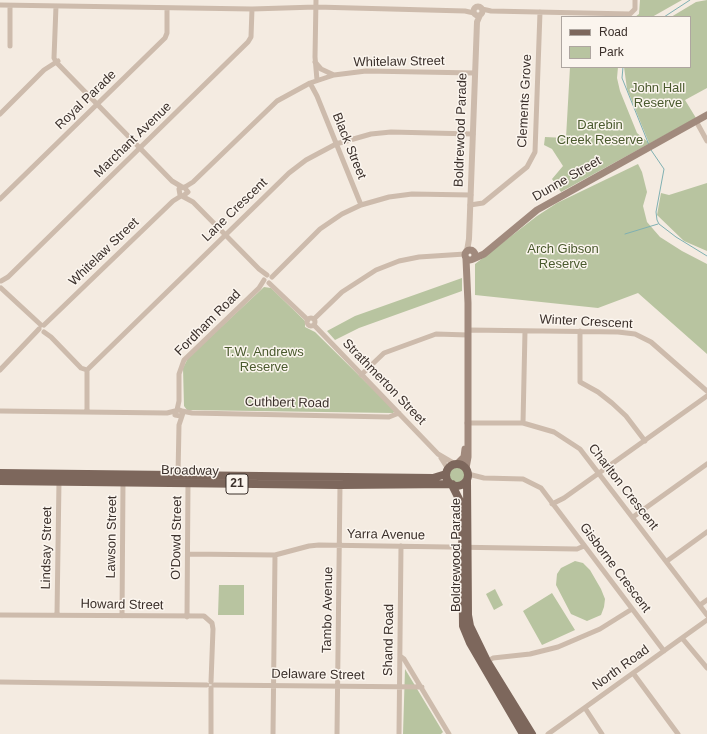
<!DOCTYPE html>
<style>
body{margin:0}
#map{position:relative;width:707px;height:734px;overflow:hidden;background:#f4ebe1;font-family:Arial,sans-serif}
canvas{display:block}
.legend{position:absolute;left:561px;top:16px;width:130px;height:52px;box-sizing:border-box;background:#fbf5ee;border:1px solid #aea6a0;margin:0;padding:5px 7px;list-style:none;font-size:12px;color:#3b302b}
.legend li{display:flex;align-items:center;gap:8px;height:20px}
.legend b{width:20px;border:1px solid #aea6a0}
</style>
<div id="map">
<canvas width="707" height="734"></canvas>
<ul class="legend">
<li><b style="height:5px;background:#7d675c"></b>Road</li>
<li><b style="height:11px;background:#b8c4a0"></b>Park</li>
</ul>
</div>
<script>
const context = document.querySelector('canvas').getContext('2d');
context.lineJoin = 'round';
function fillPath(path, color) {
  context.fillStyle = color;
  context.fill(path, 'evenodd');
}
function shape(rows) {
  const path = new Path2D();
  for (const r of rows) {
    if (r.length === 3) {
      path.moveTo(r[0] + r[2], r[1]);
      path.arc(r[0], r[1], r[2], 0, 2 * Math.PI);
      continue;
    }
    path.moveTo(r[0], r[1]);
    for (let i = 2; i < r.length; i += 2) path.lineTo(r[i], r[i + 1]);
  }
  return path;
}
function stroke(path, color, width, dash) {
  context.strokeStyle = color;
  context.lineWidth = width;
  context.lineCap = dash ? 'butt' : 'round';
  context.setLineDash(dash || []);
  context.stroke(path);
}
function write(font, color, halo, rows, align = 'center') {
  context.font = font + ' Arial,sans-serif';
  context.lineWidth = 3;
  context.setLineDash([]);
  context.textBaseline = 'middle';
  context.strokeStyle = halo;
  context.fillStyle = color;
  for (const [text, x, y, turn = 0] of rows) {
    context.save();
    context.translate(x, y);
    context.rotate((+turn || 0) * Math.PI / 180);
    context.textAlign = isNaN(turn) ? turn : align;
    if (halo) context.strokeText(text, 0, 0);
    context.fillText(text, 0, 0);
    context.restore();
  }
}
const green = shape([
 [640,0,682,0,652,17,635,17,639,14],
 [707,0,707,88,685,100,696,118,561,192,552,179,563,166,552,149,544,145,545,137,566,138,570,67,618,67,617,78,620,91,637,133,649,143,627,89,624,67,690,67,690,17,671,17,696,2],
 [638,164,642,172,647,192,643,206,647,222,660,237,682,251,707,264,707,354,638,293,598,308,475,295,475,264,537,216,557,203],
 [707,183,707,251,684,241,657,215,661,193,669,195],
 [462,278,462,291,359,328,335,340,327,331,355,316],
 [264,287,271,288,305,321,305,327,315,332,395,411,393,413,187,410,184,406,183,368,188,358],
 [457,475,8],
 [575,561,583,563,590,570,601,589,605,599,604,607,601,615,587,621,571,614,556,585,557,574,561,568],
 [219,585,244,585,244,615,218,615],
 [495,589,503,605,494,610,486,594],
 [552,593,575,630,542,645,523,611],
 [405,669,443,732,441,734,403,734]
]);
const stream = shape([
 [664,17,690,0],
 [623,67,622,78,649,145],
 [651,150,664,169,656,212,657,220,659,224,676,237,707,256],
 [625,234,658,224]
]);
const minor = shape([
 [316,0,315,57,317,80],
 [0,5,252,9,316,7,465,11,474,13],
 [56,6,54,58,56,62,172,181,182,187],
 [482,9,491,11,630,14,635,9,635,0],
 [10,46,10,6],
 [315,62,321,69,334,75],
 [310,83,317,96,361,205],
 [0,114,44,70,58,61],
 [696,121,707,141],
 [185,187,193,182,277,101,310,83,334,75,366,71,475,73],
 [183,196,188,192,184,187,179,189,180,195,193,202,259,269,267,275],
 [0,199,165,38,167,33,167,8],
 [470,205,483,203,527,167,535,152,540,12],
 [272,277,320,229,342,214,361,205,389,197,412,194,471,195],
 [1,281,8,277,248,42,251,37,252,9],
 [269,283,308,320],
 [1,288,41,325],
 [311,322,4],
 [314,319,342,292,376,270,399,261,419,257,465,254],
 [44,325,173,201,181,196],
 [314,325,438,454,455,464],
 [468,330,618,332,635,334,651,342,707,391],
 [580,331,580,382,598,392,612,403,626,416,645,441],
 [44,332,51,337,81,368,87,370],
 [0,370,39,329],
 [361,375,384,353,436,334,468,335],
 [177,410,179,401,179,374,184,360,259,288,264,280],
 [0,411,167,413,175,411],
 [182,411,192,413,389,417,399,413],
 [87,412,87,370,289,173,306,160,336,144,371,134,391,132,473,134],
 [467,423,523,423,554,432,580,449,707,615],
 [523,423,525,331],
 [441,458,448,469],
 [468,474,484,478,523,479,541,488,664,651],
 [178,475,179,425,183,413,180,410,177,410,175,415,181,416],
 [552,504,564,498,707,396],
 [633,517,707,464],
 [188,554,275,555,309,546,319,545,577,549,584,546],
 [667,561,707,532],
 [700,605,707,600],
 [57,614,59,481],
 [0,615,204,616,212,623,213,629,211,682],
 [122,616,123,482],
 [187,617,188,483],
 [682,638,707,668],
 [400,656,404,659,449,734],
 [485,663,493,658,530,654,558,647,600,629,632,609],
 [633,673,678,734],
 [0,682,207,685],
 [214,685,422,687],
 [585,708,602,734],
 [211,734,211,688],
 [273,734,275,555],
 [337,734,340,485],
 [399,734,401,546],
 [548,734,707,620]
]);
const tertiary = shape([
 [478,11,4.5],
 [467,251,469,239,477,22,480,15]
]);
const secondary = shape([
 [470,255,5],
 [473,259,484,254,537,210,707,115],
 [457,464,464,457,465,449],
 [466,468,468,457,468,303,466,259]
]);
const primary = shape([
 [457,475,11],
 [0,473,433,478,446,474],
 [467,480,468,615,470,626,487,661,532,734],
 [0,481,340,485,452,484],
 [452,485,461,503,462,511,463,626,470,643,523,734]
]);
const shields = [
 [237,484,22]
];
const shieldNames = [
 ["21",237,484]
];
const streetNames = [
 ["Whitelaw Street",399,62,-1],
 ["Royal Parade",86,100,-44],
 ["Clements Grove",525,101,-87],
 ["Boldrewood Parade",461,130,-88],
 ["Marchant Avenue",133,140,-44],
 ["Black Street",349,146,68],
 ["Dunne Street",567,179,-30],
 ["Lane Crescent",235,210,-44],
 ["Whitelaw Street",104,252,-44],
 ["Winter Crescent",586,322,3],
 ["Fordham Road",208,323,-45],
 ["Strathmerton Street",384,382,46],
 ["Cuthbert Road",287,403,1],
 ["Broadway",190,471,1],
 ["Charlton Crescent",623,487,52],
 ["Yarra Avenue",386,535,1],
 ["Lawson Street",112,537,-89],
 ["O'Dowd Street",177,538,-89],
 ["Lindsay Street",47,548,-89],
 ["Boldrewood Parade",456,555,-90],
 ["Gisborne Crescent",615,568,53],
 ["Howard Street",122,605,1],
 ["Tambo Avenue",328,610,-89],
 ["Shand Road",389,640,-89],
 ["North Road",621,668,-36],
 ["Delaware Street",318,675,1]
];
const parkNames = [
 ["John Hall",658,88],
 ["Reserve",658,103],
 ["Darebin",600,125],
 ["Creek Reserve",600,140],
 ["Arch Gibson",563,249],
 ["Reserve",563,264],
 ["T.W. Andrews",264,352],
 ["Reserve",264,367]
];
fillPath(green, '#b8c4a0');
stroke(stream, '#7fb0b2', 1);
stroke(minor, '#cdbbac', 5);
stroke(tertiary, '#cdbbac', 6);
stroke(secondary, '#a18a7d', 7);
stroke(primary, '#7d675c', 8);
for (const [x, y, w] of shields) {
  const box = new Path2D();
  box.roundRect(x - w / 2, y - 10, w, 20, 3);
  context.fillStyle = '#fbf5ee';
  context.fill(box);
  stroke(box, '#3b302b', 1);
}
write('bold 12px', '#3b302b', null, shieldNames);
write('13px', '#3b302b', '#fbf5ee', streetNames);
write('13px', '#4a5a2e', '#fbf5ee', parkNames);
</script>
